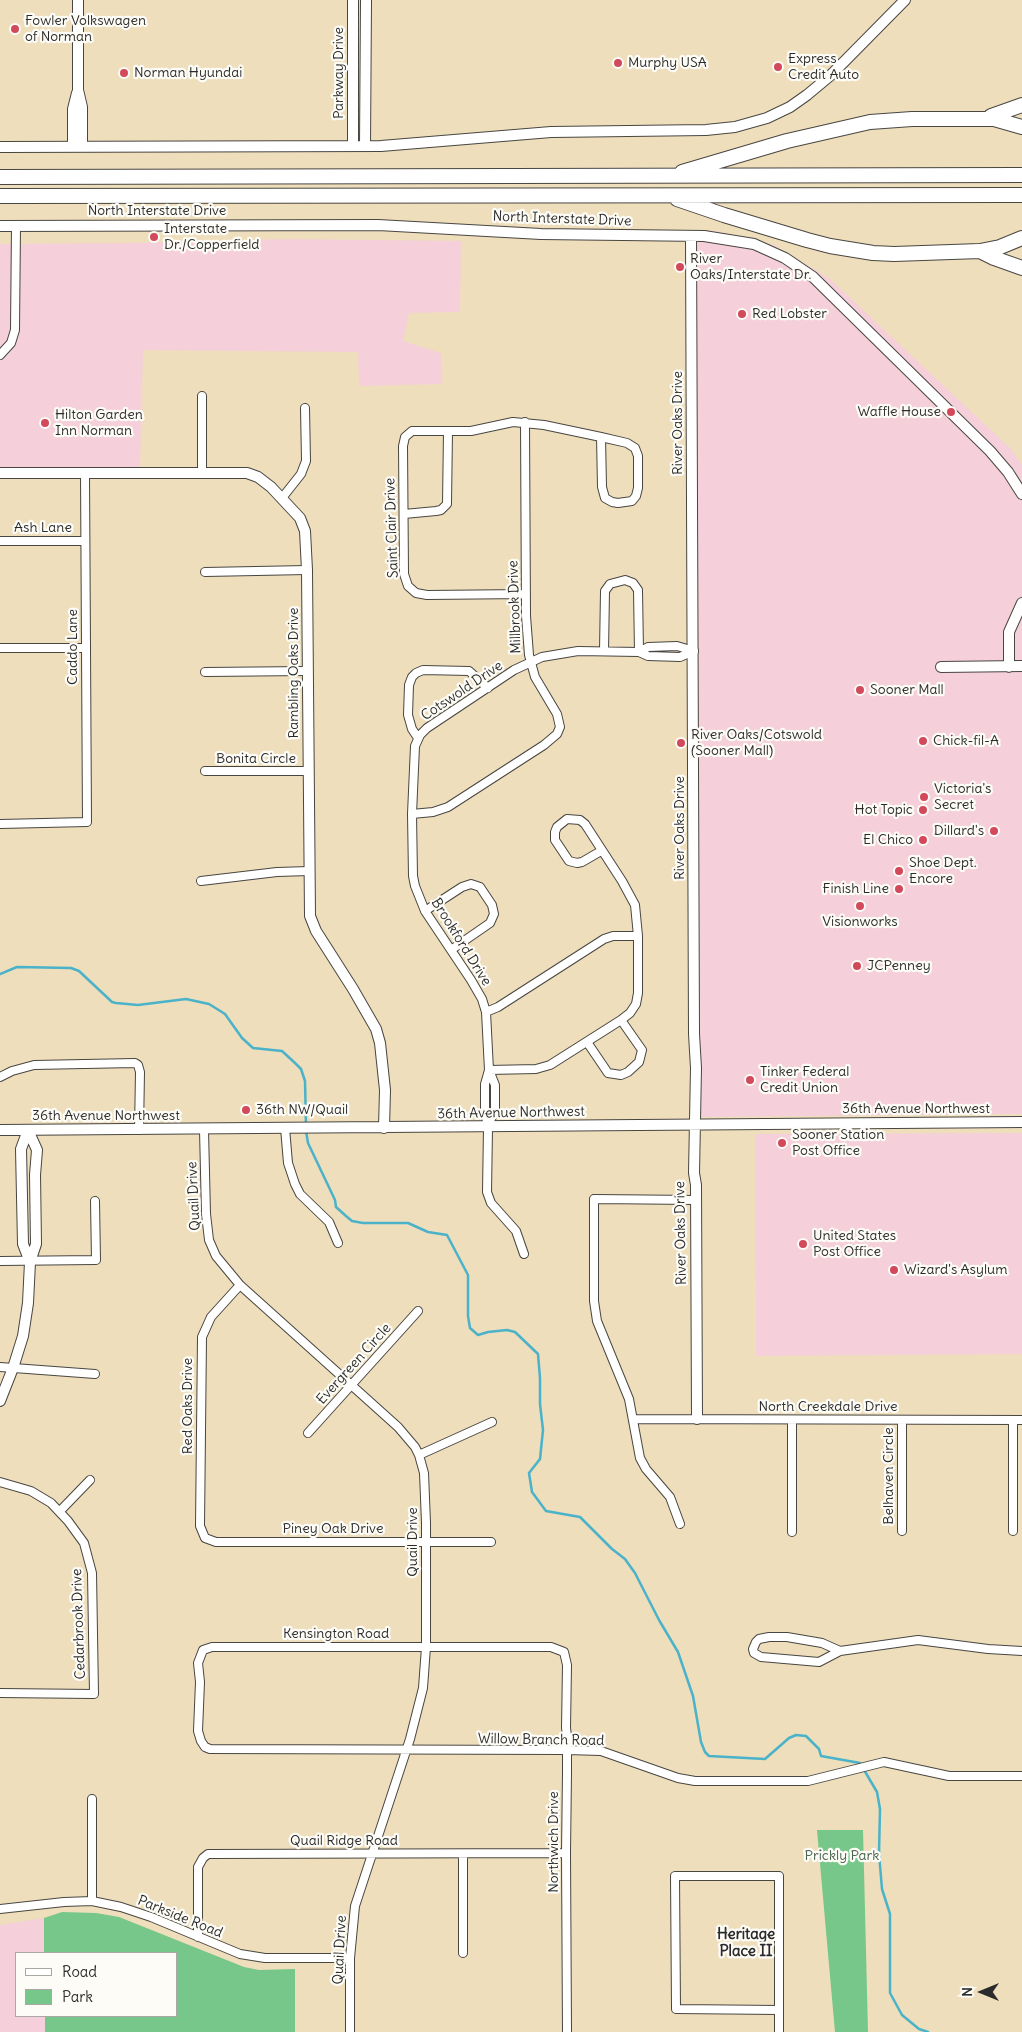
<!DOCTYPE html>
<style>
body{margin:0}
#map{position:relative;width:1022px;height:2032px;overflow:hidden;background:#eedebc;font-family:Delius,sans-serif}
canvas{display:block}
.legend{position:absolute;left:15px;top:1952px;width:162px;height:65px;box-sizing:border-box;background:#fdfcf7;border:1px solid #a9a8a5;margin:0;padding:6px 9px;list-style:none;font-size:15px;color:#2b2b2b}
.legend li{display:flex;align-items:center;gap:10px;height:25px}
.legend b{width:25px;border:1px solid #a9a8a5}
.north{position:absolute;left:957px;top:1967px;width:50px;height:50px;-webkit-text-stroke:4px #fdfcf7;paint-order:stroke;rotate:270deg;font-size:14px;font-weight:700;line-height:20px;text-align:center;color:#2b2b2b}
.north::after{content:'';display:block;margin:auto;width:18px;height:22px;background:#2b2b2b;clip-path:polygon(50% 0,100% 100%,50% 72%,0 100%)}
</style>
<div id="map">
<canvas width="1022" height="2032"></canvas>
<ul class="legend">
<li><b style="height:6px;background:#fff"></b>Road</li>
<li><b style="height:14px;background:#76c789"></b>Park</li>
</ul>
<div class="north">N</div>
</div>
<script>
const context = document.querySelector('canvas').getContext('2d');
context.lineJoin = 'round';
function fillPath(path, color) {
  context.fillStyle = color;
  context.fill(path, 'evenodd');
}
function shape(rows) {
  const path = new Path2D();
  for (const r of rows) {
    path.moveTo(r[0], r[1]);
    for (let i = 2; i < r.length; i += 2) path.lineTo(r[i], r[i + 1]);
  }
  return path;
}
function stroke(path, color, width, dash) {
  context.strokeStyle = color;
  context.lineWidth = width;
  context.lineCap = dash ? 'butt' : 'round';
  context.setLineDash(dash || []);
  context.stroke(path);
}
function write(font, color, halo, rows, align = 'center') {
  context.font = font + ' Delius,sans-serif';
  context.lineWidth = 4.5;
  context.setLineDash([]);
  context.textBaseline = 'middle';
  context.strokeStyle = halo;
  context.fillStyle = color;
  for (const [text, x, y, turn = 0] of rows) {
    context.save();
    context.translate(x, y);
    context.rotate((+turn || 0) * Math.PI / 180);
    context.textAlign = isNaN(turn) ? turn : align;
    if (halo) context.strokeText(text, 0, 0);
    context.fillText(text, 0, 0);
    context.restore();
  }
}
const built = shape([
 [695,230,716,231,774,245,830,279,1012,450,1022,465,1022,1114,697,1117,698,556],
 [288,239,461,241,460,312,409,313,403,341,441,353,442,384,359,386,358,352,143,350,140,468,0,468,0,244,130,243],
 [1022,1133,1022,1354,756,1356,755,1134],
 [44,1918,44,1953,16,1953,16,2016,45,2016,45,2032,0,2032,0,1925]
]);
const green = shape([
 [817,1830,863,1830,868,2032,835,2032],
 [62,1912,96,1913,119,1917,244,1967,259,1970,295,1969,295,2032,45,2032,45,2016,176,2016,176,1953,44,1953,44,1918]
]);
const stream = shape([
 [0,974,17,967,71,968,79,971,112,1002,116,1003,138,1005,186,999,209,1004,225,1014,242,1038,253,1048,282,1051,295,1063,301,1069,305,1081,306,1126],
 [306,1131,308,1143,335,1200,336,1207,346,1216,352,1221,363,1223,408,1223,428,1232,447,1235,468,1275,468,1316,470,1328,478,1335,488,1332,507,1330,515,1332,538,1354,540,1378,540,1404,543,1430,540,1459,529,1473,532,1492,546,1511,580,1517,612,1549,625,1559,635,1573,659,1620,678,1652,693,1696,701,1742,705,1752,709,1756,765,1759,789,1738,796,1735,806,1736,819,1749,821,1756,860,1763,877,1792,880,1809,879,1854,882,1889,890,1914,890,1993,902,2015,919,2029,928,2032]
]);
const street = shape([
 [0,355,11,343,15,330,16,226],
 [202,396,202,472],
 [282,498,301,474,306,461,305,408],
 [404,514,436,511,441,510,447,504,448,431],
 [0,541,85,541],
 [205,572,307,570],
 [526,594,427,595,416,593,408,586,404,574,403,446,405,437,412,431,471,431,513,422,544,425,601,437,627,443,635,448,638,456,638,488,636,496,632,501,618,503,612,502,605,498,602,487,601,437],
 [0,648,86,648],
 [604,651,605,591,610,584,625,580,633,583,638,590,639,652],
 [639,652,648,647,677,646,694,651],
 [205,672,307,671],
 [418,738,412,729,408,715,409,685,412,677,416,673,423,670,469,671,488,688],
 [205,771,308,771],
 [412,814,433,812,448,807,544,745,557,734,560,727,557,714,535,677,529,655,526,616,525,422],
 [0,824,87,822,85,473],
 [201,881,277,872,309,871],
 [425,911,462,887,471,884,480,887,492,905,494,914,490,923,451,950],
 [486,1012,498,1007,604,939,613,936,638,936],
 [587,1042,608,1073,621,1075,628,1072,639,1062,642,1050,621,1020],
 [489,1070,536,1069,550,1065,621,1020,630,1013,636,1004,638,993,638,936,635,905,622,881,585,824,580,820,567,819,557,827,555,832,555,840,569,861,577,863,582,862,601,851],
 [0,1077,12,1071,34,1065,135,1063,138,1065,140,1072,139,1130],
 [488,1126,495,1109,495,1085,489,1070],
 [285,1128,288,1163,295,1184,300,1194,329,1222,338,1243],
 [204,1130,206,1214,209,1240,216,1256,240,1285,398,1427,415,1447,419,1455,424,1473,426,1523,426,1647,423,1688,410,1739,355,1906,350,1958,350,2032],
 [524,1254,516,1231,491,1203,487,1192,488,1128,485,1110,485,1084,489,1070,486,1012,482,999,471,980,425,911,415,886,413,876,412,814,415,746,420,735,427,728,514,670,542,657,578,651,639,652,648,656,680,657,694,651],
 [0,1261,96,1260,95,1201],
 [240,1285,211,1317,202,1337,200,1526,205,1538,216,1542,491,1542],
 [0,1367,95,1374],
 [634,1419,1022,1420],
 [902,1420,902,1531],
 [1013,1420,1013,1531],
 [308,1433,418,1311],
 [419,1455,492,1422],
 [0,1482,31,1491,51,1503,68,1521,84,1543,92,1573,94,1694,0,1693],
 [60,1511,90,1480],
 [680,1524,670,1497,646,1469,640,1458,629,1399,597,1321,594,1301,594,1199,696,1200],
 [792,1532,792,1420],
 [840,1651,822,1643,787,1637,769,1637,759,1639,756,1642,753,1649,754,1653,761,1657,819,1662,840,1651,918,1640,988,1649,1022,1651],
 [92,1799,92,1901],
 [0,1909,64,1902,92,1901,121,1907,151,1917,240,1954,265,1958,350,1958],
 [198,1937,198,1867,203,1858,208,1854,566,1853],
 [463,1953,463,1854],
 [779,2010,676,2009,675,1876,779,1876,779,2032],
 [567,2032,566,1853,567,1772,567,1736,566,1728,567,1665,564,1652,551,1647,212,1647,203,1650,198,1663,200,1682,198,1731,201,1741,205,1747,210,1749,567,1750,601,1751,678,1778,695,1781,808,1781,884,1762,949,1776,1022,1776]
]);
const secondary = shape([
 [78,0,78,90,82,107,82,147],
 [353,146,353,0],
 [365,146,366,0],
 [0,147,381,146,551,132,706,130,735,127,767,118,790,107,807,95,831,75,905,0],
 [73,147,73,109,77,93],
 [0,226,378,225,541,234,704,236,754,244,785,258,813,277,990,451,1008,472,1022,494],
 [691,236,694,1034,696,1068,694,1173,696,1185,697,1419],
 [0,473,247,473,258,477,271,487,300,518,305,531,307,570,310,916,316,931,353,989,376,1029,380,1043,385,1090,384,1128],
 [941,667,1022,666],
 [1009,667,1009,632,1022,603],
 [0,1130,1022,1122],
 [28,1130,21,1149,23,1244,30,1262],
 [0,1401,13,1368,23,1336,28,1303,30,1262,36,1244,35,1175,37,1150,28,1130]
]);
const highway = shape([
 [991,116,1022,105],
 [682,172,787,141,870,122,912,119,994,119,1022,127],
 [0,177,1022,175],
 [0,196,1022,195],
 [677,199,724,215,807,240,830,246,873,253,894,254,980,251,1000,247,1022,238],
 [980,251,994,258,1022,268]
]);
const markers = [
 [15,29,5,"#d1495b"],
 [618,63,5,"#d1495b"],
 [778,67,5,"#d1495b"],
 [124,73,5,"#d1495b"],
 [154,237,5,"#d1495b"],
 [680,267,5,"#d1495b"],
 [742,314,5,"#d1495b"],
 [951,412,5,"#d1495b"],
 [45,423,5,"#d1495b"],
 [860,690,5,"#d1495b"],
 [923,741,5,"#d1495b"],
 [681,743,5,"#d1495b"],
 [924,797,5,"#d1495b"],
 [923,810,5,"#d1495b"],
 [994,831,5,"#d1495b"],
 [923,840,5,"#d1495b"],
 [899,871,5,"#d1495b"],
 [899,889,5,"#d1495b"],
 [860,906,5,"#d1495b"],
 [857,966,5,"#d1495b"],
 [750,1080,5,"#d1495b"],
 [246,1110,5,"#d1495b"],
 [782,1143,5,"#d1495b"],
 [803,1244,5,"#d1495b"],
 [894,1270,5,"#d1495b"]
];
const poiNames = [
 ["Fowler Volkswagen",25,21],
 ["of Norman",25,37],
 ["Express",788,59],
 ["Credit Auto",788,75],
 ["Murphy USA",628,63],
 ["Norman Hyundai",134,73],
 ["Interstate",164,229],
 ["Dr./Copperfield",164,245],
 ["River",690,259],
 ["Oaks/Interstate Dr.",690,275],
 ["Red Lobster",752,314],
 ["Waffle House",941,412,"right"],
 ["Hilton Garden",55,415],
 ["Inn Norman",55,431],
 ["Sooner Mall",870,690],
 ["River Oaks/Cotswold",691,735],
 ["(Sooner Mall)",691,751],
 ["Chick-fil-A",933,741],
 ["Victoria's",934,789],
 ["Secret",934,805],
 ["Hot Topic",913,810,"right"],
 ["Dillard's",984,831,"right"],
 ["El Chico",913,840,"right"],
 ["Shoe Dept.",909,863],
 ["Encore",909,879],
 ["Finish Line",889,889,"right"],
 ["Visionworks",860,922,"center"],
 ["JCPenney",867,966],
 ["Tinker Federal",760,1072],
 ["Credit Union",760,1088],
 ["36th NW/Quail",256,1110],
 ["Sooner Station",792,1135],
 ["Post Office",792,1151],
 ["United States",813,1236],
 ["Post Office",813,1252],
 ["Wizard's Asylum",904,1270]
];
const streetNames = [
 ["Parkway Drive",339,73,-90],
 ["North Interstate Drive",157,211],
 ["North Interstate Drive",562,219,2],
 ["River Oaks Drive",678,423,-90],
 ["Ash Lane",43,528],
 ["Saint Clair Drive",392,528,-92],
 ["Millbrook Drive",515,607,-92],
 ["Caddo Lane",73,647,-90],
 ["Rambling Oaks Drive",294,673,-90],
 ["Cotswold Drive",462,691,-34],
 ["Bonita Circle",256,759],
 ["River Oaks Drive",680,828,-90],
 ["Brookford Drive",461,942,58],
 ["36th Avenue Northwest",916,1109],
 ["36th Avenue Northwest",511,1113,-1],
 ["36th Avenue Northwest",106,1116],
 ["Quail Drive",194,1196,-93],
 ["River Oaks Drive",681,1233,-91],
 ["Evergreen Circle",354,1364,-48],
 ["Red Oaks Drive",188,1406,-90],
 ["North Creekdale Drive",828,1407],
 ["Belhaven Circle",889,1476,-90],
 ["Piney Oak Drive",333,1529],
 ["Quail Drive",413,1542,-90],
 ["Cedarbrook Drive",79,1624,-92],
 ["Kensington Road",336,1634],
 ["Willow Branch Road",541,1740,1],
 ["Quail Ridge Road",344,1841],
 ["Northwich Drive",554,1842,-90],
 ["Parkside Road",180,1917,22],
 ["Quail Drive",340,1950,-87]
];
const parkNames = [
 ["Prickly Park",842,1856]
];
const neighbourhoodNames = [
 ["Heritage",746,1935],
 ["Place II",746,1952]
];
fillPath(built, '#f5cfda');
fillPath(green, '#76c789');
stroke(stream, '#4ab2c9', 2.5);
stroke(street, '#484641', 10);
stroke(secondary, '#484641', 12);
stroke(highway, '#484641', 16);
stroke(street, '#fff', 8);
stroke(secondary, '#fff', 10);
stroke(highway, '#fff', 14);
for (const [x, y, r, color] of markers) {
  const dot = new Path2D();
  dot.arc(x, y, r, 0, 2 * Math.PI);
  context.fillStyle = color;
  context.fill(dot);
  stroke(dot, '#fdfcf7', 2);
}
write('14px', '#2b2b2b', '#fdfcf7', poiNames, 'left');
write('14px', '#2b2b2b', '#fdfcf7', streetNames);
write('14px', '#45624c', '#fdfcf7', parkNames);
write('bold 15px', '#2b2b2b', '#fdfcf7', neighbourhoodNames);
</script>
